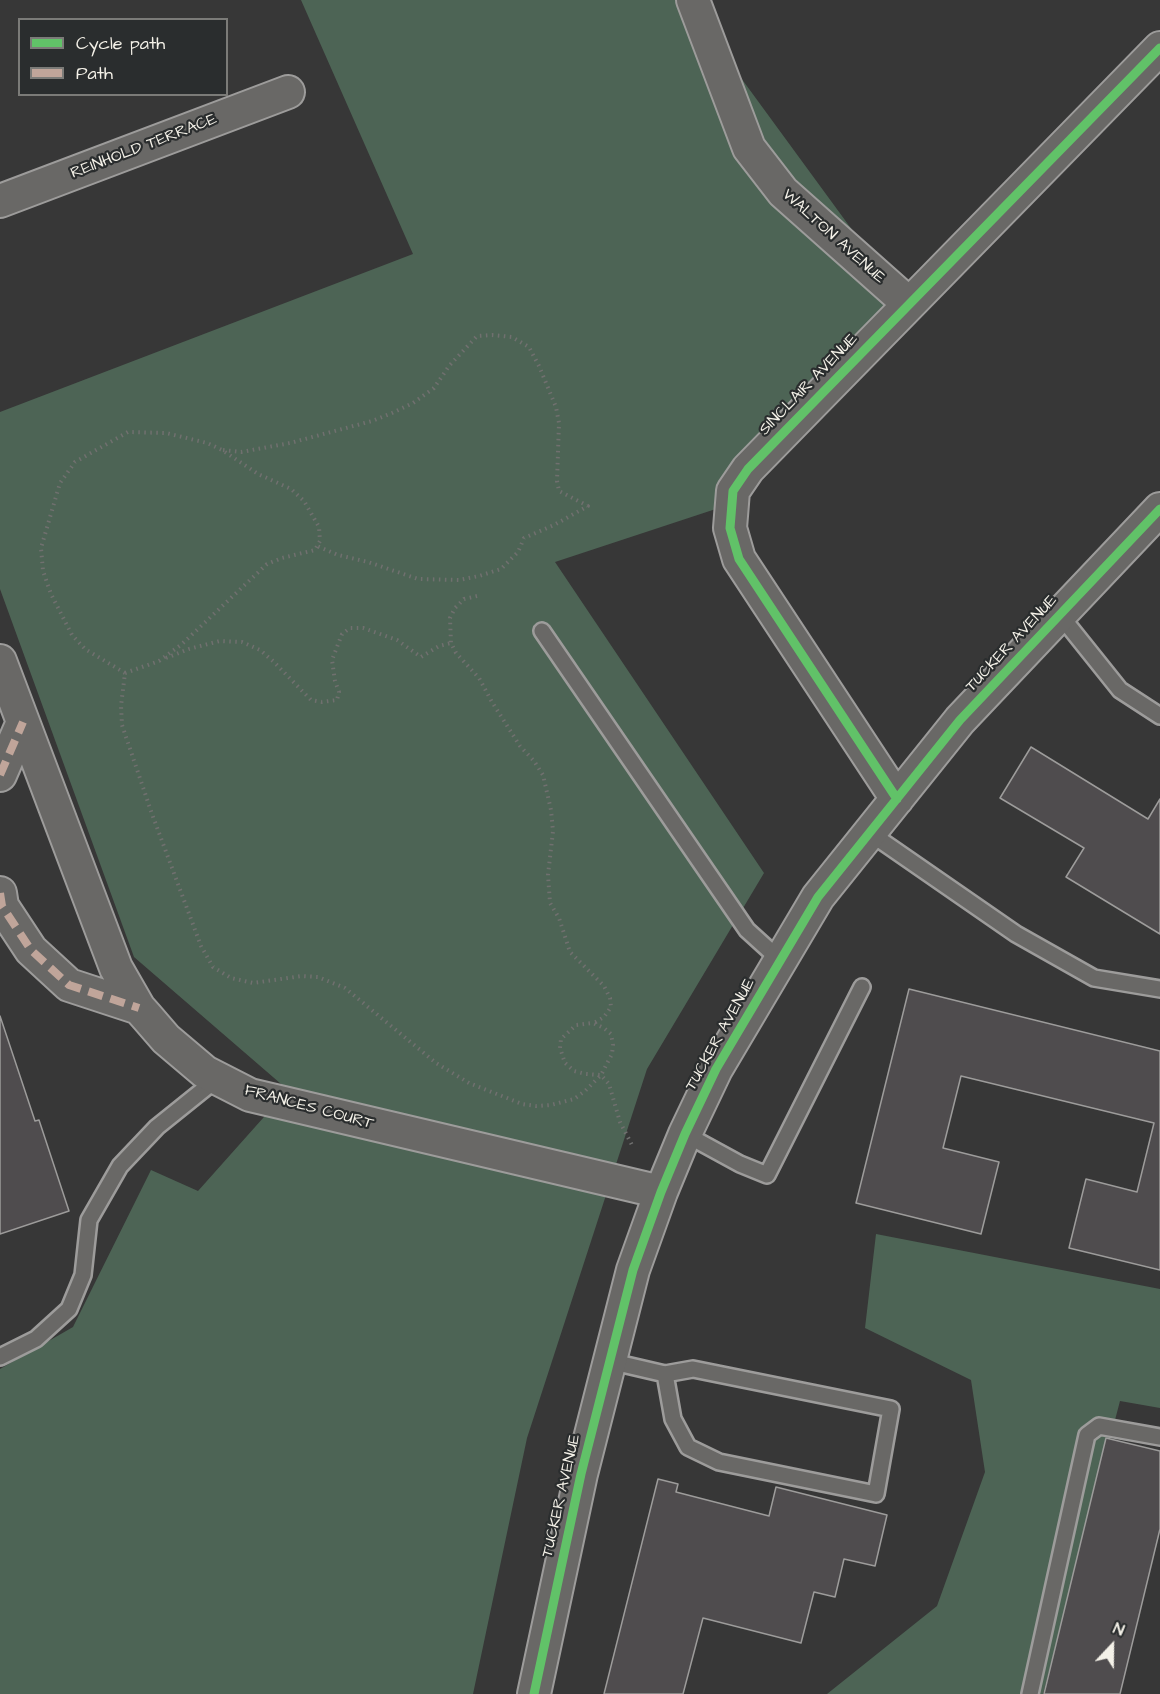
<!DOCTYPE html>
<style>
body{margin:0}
#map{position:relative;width:1160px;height:1694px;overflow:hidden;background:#373737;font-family:"Architects Daughter",sans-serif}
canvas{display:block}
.legend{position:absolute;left:18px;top:18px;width:210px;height:78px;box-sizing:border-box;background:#2a2d2e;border:2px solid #7b7b78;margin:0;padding:8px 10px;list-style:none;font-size:18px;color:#f4f1e8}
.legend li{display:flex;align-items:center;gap:12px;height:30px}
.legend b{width:30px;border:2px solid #7b7b78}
.north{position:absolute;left:1082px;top:1616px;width:60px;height:60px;-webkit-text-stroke:4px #2a2d2e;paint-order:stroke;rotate:22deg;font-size:16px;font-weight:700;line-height:24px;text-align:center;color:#f4f1e8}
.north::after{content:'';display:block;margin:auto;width:21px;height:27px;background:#f4f1e8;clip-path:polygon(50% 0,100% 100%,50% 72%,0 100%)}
</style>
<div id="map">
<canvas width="1160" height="1694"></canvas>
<ul class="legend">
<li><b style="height:8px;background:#61c268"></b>Cycle path</li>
<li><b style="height:8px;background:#c0a59a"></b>Path</li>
</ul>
<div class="north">N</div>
</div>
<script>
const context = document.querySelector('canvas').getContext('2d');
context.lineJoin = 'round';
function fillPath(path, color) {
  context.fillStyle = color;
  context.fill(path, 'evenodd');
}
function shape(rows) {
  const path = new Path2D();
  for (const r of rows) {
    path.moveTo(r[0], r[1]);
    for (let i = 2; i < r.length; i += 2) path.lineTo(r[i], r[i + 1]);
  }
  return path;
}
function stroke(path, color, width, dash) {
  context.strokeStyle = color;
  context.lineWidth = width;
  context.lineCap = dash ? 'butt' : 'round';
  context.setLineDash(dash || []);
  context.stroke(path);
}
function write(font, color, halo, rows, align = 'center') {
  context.font = font + ' "Architects Daughter",sans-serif';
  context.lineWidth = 4.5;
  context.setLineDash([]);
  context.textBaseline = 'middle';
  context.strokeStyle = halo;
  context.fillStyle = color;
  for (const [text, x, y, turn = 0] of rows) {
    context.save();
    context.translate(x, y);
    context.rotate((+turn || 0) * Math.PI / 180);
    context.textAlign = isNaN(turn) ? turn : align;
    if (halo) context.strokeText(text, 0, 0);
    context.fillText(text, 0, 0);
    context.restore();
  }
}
const green = shape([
 [301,0,684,0,910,309,740,501,555,562,764,873,647,1069,527,1438,473,1694,0,1694,0,1369,73,1327,151,1170,198,1191,288,1090,134,957,0,589,0,412,413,254],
 [876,1234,1160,1289,1160,1408,1120,1401,1043,1694,827,1694,937,1606,985,1472,971,1380,865,1328]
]);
const building = shape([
 [1031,747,1148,819,1160,799,1160,934,1066,877,1084,848,1000,798,1031,747],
 [909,989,1160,1051,1160,1270,1069,1248,1086,1179,1137,1192,1154,1123,961,1076,943,1148,999,1162,981,1234,856,1203,909,989],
 [0,1016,35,1121,39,1120,69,1211,0,1234,0,1016],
 [1106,1438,1160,1451,1160,1529,1120,1694,1044,1694,1106,1438],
 [658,1479,678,1484,676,1492,769,1516,776,1487,887,1515,875,1566,844,1559,835,1597,814,1592,801,1643,703,1618,683,1694,604,1694,658,1479]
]);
const path = shape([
 [223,450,241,452,290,443,372,421,392,413,413,403,434,388,449,366,477,336,492,335,512,337,529,347,539,366,556,407,559,423,557,481,559,491,588,506,554,525,524,538,518,552,501,569,479,576,459,580,418,579,368,562,338,555,317,546],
 [477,596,464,599,455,608,450,618,451,643,456,653,479,678,492,702,520,746,534,761,543,775,551,810,553,831,548,875,550,903,559,918,570,952,604,986,610,998,611,1007,604,1017,594,1023],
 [166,658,189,649,220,641,242,642,260,650,274,662,311,700,322,702,337,700,339,692,335,681,332,660,342,634,350,628,363,628,397,640,421,657,439,646,451,643],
 [125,673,159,661,182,644,267,564,282,558,315,550,320,541,319,527,304,501,291,489,258,474,222,450,207,443,166,433,128,432,75,462,60,483,41,548,43,571,51,594,72,635,85,649,125,673,121,706,122,725,152,814,201,946,213,967,231,978,253,983,302,976,318,977,345,988,436,1063,469,1083,522,1104,536,1106,551,1105,574,1099,585,1091,601,1075,612,1054,613,1045,611,1034,604,1028,593,1023,576,1025,561,1039,560,1048,565,1063,574,1071,586,1074,601,1075,609,1084,620,1122,633,1147]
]);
const lane = shape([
 [1060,615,1120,690,1160,716],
 [542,631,747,930,780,960],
 [870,833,1016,934,1094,978,1160,989],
 [685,1134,740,1164,767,1175,862,987],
 [0,1357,36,1339,69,1309,83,1275,89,1220,120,1166,157,1127,218,1078],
 [609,1361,665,1374,693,1369,891,1409,876,1494,719,1462,688,1447,673,1419,665,1374],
 [1030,1694,1087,1435,1099,1426,1160,1437]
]);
const street = shape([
 [693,0,749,148,783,192,909,304],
 [0,201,288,92],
 [0,661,116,968,139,1008,147,1017,166,1039,205,1072,250,1095,661,1192],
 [0,775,23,722],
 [897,799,739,559,730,528,733,491,748,469,1160,48],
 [0,893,2,906,31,950,69,985,139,1008],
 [534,1694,581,1474,633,1270,661,1192,685,1134,716,1069,818,897,960,720,1160,509]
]);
const quiet = shape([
 [0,775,23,722],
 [0,893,2,906,31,950,69,985,139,1008]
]);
const cycleway = shape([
 [897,799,739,559,730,528,733,491,748,469,1160,48],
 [534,1694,581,1474,633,1270,661,1192,685,1134,716,1069,818,897,960,720,1160,509]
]);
const streetNames = [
 ["REINHOLD TERRACE",144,147,-21],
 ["WALTON AVENUE",833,237,42],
 ["SINCLAIR AVENUE",809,385,-46],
 ["TUCKER AVENUE",1012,644,-47],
 ["TUCKER AVENUE",721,1035,-61],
 ["FRANCES COURT",309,1108,15],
 ["TUCKER AVENUE",562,1496,-77]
];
fillPath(green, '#4d6455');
fillPath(building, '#4f4c4e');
stroke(building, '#9d9c9b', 1.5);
stroke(lane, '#9d9c9b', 20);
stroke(street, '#9d9c9b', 36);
stroke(path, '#70706f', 4, [1.5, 4.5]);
stroke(lane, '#696866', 15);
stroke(street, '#696866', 32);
stroke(quiet, '#c0a59a', 8, [15, 8]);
stroke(cycleway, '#61c268', 9);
write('16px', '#f4f1e8', '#2a2d2e', streetNames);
</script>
